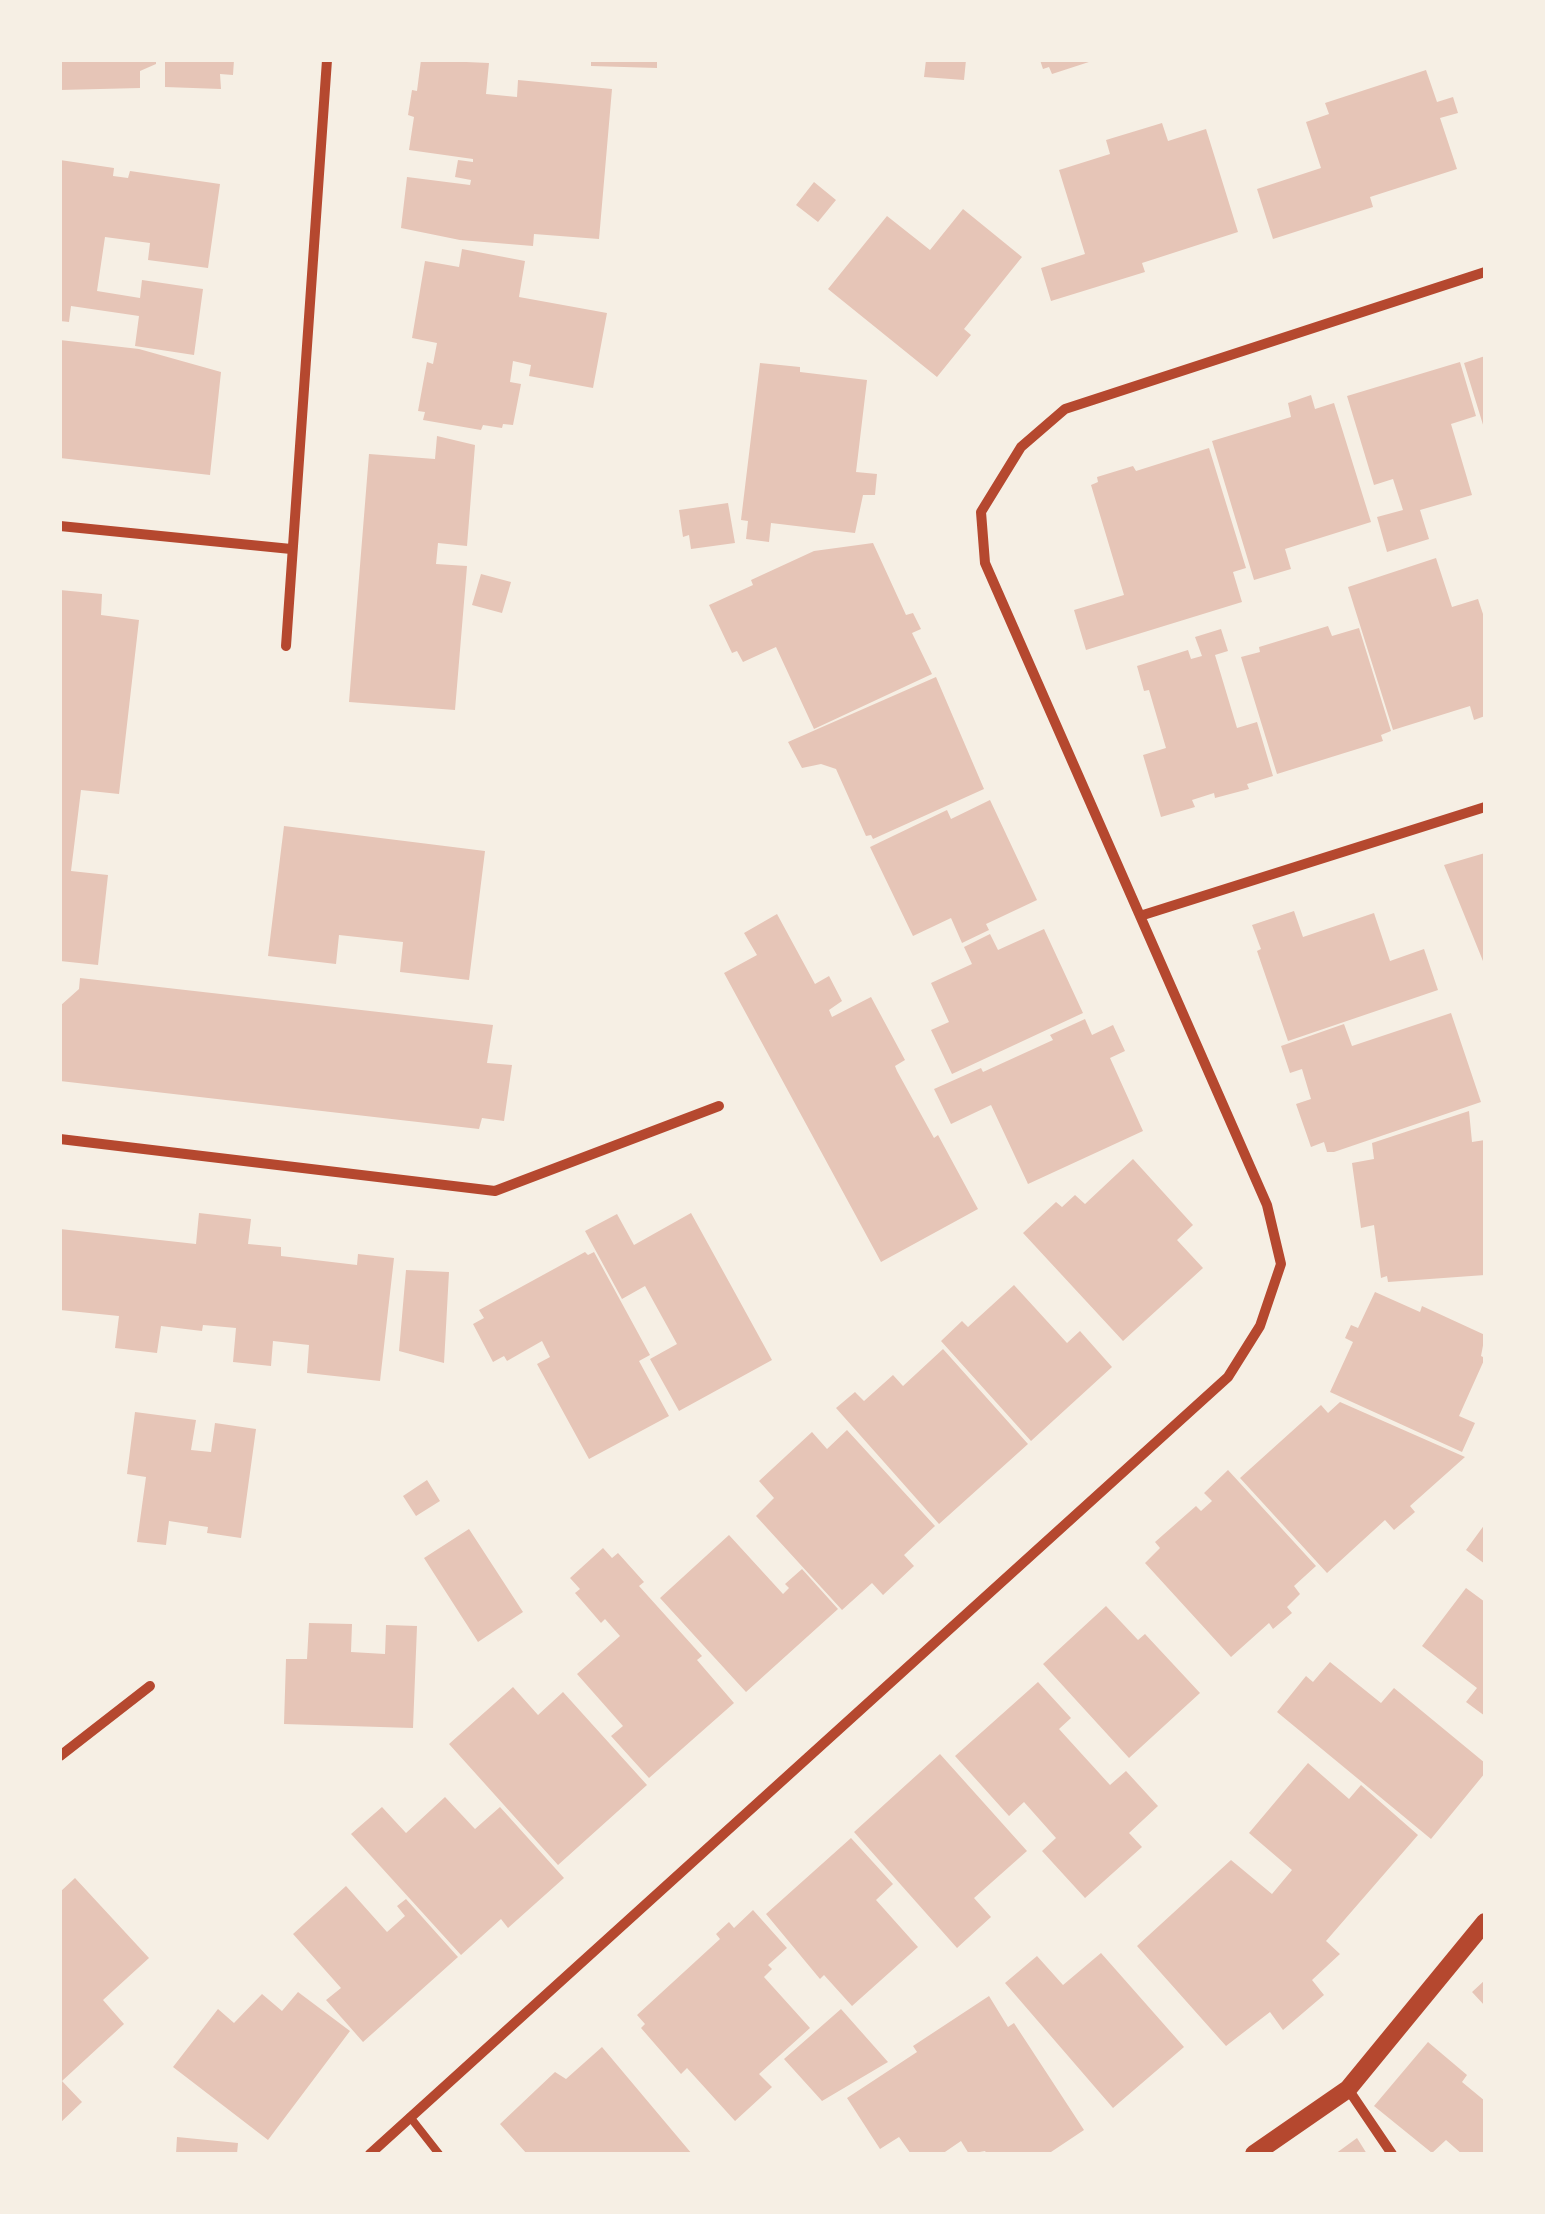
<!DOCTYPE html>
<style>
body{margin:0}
#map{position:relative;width:1545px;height:2214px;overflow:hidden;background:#f6efe4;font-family:Arial,sans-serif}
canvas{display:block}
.frame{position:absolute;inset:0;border:62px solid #f6efe4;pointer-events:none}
</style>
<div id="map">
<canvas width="1545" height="2214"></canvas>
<div class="frame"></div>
</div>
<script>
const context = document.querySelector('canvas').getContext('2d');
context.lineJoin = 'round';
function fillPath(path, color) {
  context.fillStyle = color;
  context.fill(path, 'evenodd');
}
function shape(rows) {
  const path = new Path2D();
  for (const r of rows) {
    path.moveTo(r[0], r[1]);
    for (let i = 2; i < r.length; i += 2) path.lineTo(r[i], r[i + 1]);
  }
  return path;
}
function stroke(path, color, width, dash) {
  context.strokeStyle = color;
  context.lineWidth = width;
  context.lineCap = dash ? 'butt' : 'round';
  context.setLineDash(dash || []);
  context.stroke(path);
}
const building = shape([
 [60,60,156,60,156,64,140,71,140,88,60,90],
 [165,60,234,60,233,75,220,74,221,89,165,87],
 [421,60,489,63,486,94,517,97,518,80,612,89,599,239,534,234,533,246,460,240,401,228,407,177,470,185,471,180,455,177,458,160,473,162,473,159,409,150,414,117,408,115,412,90,417,91],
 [591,60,657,60,657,68,591,66],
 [926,60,966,60,964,80,924,77],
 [1040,60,1092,60,1092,61,1052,74,1049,67,1043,69],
 [1426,70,1437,102,1453,97,1458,113,1440,118,1457,169,1370,197,1373,207,1273,239,1257,189,1321,168,1306,122,1329,114,1325,103],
 [1162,123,1168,141,1206,129,1238,232,1142,263,1145,272,1051,301,1041,268,1085,254,1059,170,1110,154,1106,140],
 [60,160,114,168,113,176,128,178,130,171,220,184,208,268,148,260,150,243,105,237,97,291,140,298,142,280,203,289,194,355,135,346,139,316,71,306,69,322,60,321],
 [814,182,836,200,818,222,796,205],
 [963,209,1022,257,964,329,971,335,937,377,828,289,887,216,930,250],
 [462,249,525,261,519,297,607,313,593,388,529,376,531,365,513,361,510,382,521,384,513,425,503,424,502,428,483,425,481,430,423,420,425,412,418,411,427,362,433,364,437,343,412,338,425,261,459,267],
 [60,340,139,349,221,372,210,475,60,458],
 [1485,356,1485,428,1484,428,1464,363],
 [1460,362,1476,416,1451,424,1472,495,1420,510,1429,539,1387,552,1377,517,1403,510,1393,479,1374,485,1347,396],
 [760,363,800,367,800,372,867,380,856,472,877,474,875,495,863,495,855,533,771,523,769,542,746,539,748,521,741,520],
 [1311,395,1315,409,1334,403,1371,522,1285,549,1291,569,1254,580,1212,441,1291,417,1288,403],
 [437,436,475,445,467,546,438,543,436,564,467,566,455,710,349,702,369,454,435,459],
 [1209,448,1246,568,1233,572,1242,602,1086,650,1074,610,1124,595,1091,485,1098,482,1097,477,1133,466,1136,471],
 [728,503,735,543,691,549,689,535,683,537,679,510],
 [873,543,906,615,913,613,921,629,912,633,932,674,814,729,776,647,743,662,737,651,732,653,709,605,753,585,751,580,814,551],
 [1436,558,1452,607,1478,599,1485,620,1485,716,1474,720,1470,706,1393,730,1348,587],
 [481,574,511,582,502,613,472,605],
 [60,590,102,594,101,615,139,620,119,794,81,790,71,871,108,875,98,965,60,961],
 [1328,626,1332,636,1359,628,1391,731,1381,735,1383,741,1277,774,1241,657,1260,652,1259,647],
 [1221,629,1228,651,1215,655,1237,728,1257,722,1273,776,1247,784,1249,789,1215,798,1214,793,1192,800,1195,807,1161,817,1143,755,1166,748,1149,690,1144,691,1137,666,1188,650,1191,659,1202,656,1195,637],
 [936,677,984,789,873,839,871,835,866,836,836,769,821,764,802,768,788,742],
 [990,800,1037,900,986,924,989,930,962,943,951,918,913,936,870,847,947,810,951,819],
 [284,826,485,851,469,980,400,972,403,942,339,935,336,964,268,956],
 [1485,853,1485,966,1444,865],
 [1294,911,1303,937,1374,913,1390,961,1424,949,1438,990,1288,1041,1257,951,1261,949,1252,925],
 [777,914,815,984,829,976,842,1001,829,1010,832,1017,871,997,905,1060,895,1066,897,1071,934,1138,938,1135,978,1209,881,1262,724,973,757,955,744,933],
 [1044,929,1083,1013,952,1074,931,1030,949,1022,931,983,972,964,964,947,990,934,998,950],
 [80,978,493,1025,487,1063,512,1065,504,1121,482,1118,479,1129,60,1081,60,1006,79,989],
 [1451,1013,1481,1102,1334,1152,1327,1152,1324,1142,1311,1147,1296,1104,1311,1099,1302,1069,1290,1073,1281,1046,1344,1024,1352,1046],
 [1085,1019,1092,1035,1113,1025,1125,1051,1110,1058,1143,1131,1028,1184,991,1105,951,1124,934,1089,981,1068,983,1072,1053,1040,1050,1035],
 [1469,1111,1472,1142,1485,1140,1485,1275,1388,1282,1387,1276,1381,1278,1374,1225,1361,1228,1352,1163,1374,1159,1372,1143],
 [1133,1159,1193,1225,1177,1240,1203,1268,1123,1341,1023,1233,1056,1202,1062,1207,1075,1195,1085,1204],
 [199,1213,251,1219,248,1244,281,1247,281,1256,357,1265,358,1254,394,1258,380,1381,307,1373,309,1345,273,1341,271,1366,233,1362,236,1328,203,1325,202,1331,161,1326,157,1353,115,1348,119,1316,60,1310,60,1229,196,1244],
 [691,1213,772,1360,679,1411,650,1359,677,1344,645,1286,622,1299,585,1231,617,1214,634,1245],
 [585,1252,588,1255,594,1252,650,1355,639,1361,669,1416,589,1459,537,1364,550,1357,542,1341,507,1361,504,1356,493,1362,473,1324,484,1318,479,1310],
 [406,1270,449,1272,444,1363,399,1351],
 [1014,1285,1067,1343,1080,1331,1112,1367,1031,1441,941,1341,962,1321,968,1327],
 [1375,1292,1420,1312,1422,1306,1485,1335,1481,1356,1485,1358,1459,1416,1475,1423,1462,1452,1330,1392,1353,1342,1345,1338,1351,1325,1358,1328],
 [943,1349,1028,1444,939,1524,836,1408,855,1392,864,1401,893,1375,903,1386],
 [1340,1402,1465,1457,1410,1506,1415,1512,1394,1530,1385,1520,1327,1573,1240,1478,1321,1405,1328,1413],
 [135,1412,196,1420,191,1450,211,1452,215,1423,256,1429,241,1538,207,1533,208,1527,169,1521,166,1545,137,1542,146,1477,127,1474],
 [847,1430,935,1526,904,1555,914,1566,883,1595,872,1583,842,1610,756,1516,774,1498,759,1481,812,1432,827,1449],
 [1228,1470,1316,1566,1294,1586,1300,1594,1287,1607,1292,1613,1273,1629,1269,1623,1231,1657,1145,1563,1160,1548,1155,1542,1196,1506,1201,1511,1212,1501,1204,1493],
 [427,1480,440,1501,416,1516,403,1496],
 [1485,1524,1485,1564,1466,1550],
 [469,1529,523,1612,478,1642,424,1558],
 [729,1535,783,1594,789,1588,785,1584,802,1569,838,1609,746,1692,660,1598],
 [603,1548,612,1558,618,1553,644,1582,639,1586,702,1656,697,1660,734,1703,649,1778,611,1736,623,1726,577,1674,620,1636,605,1619,601,1623,575,1593,580,1589,570,1578],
 [1466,1588,1485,1602,1485,1716,1466,1702,1477,1688,1422,1646],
 [1106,1606,1138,1640,1145,1634,1200,1693,1129,1758,1043,1664],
 [309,1623,352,1624,351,1652,385,1654,386,1625,417,1626,413,1728,284,1724,286,1659,307,1659],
 [1330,1662,1381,1703,1394,1688,1485,1763,1485,1773,1431,1839,1277,1712,1306,1676,1313,1682],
 [1038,1682,1071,1718,1059,1729,1110,1785,1126,1771,1158,1806,1129,1833,1142,1847,1085,1898,1042,1851,1056,1838,1024,1802,1009,1816,955,1756],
 [513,1687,538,1715,563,1692,647,1785,558,1865,449,1744],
 [940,1754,1027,1851,974,1898,991,1917,957,1948,854,1832],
 [1308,1763,1349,1799,1361,1785,1418,1835,1326,1941,1340,1954,1312,1980,1324,1995,1283,2030,1270,2012,1226,2046,1137,1946,1231,1860,1272,1894,1292,1870,1249,1833],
 [445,1797,475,1829,500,1807,564,1878,508,1928,501,1919,461,1955,351,1834,382,1807,406,1833],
 [851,1838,893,1884,876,1900,918,1947,852,2006,824,1975,820,1979,766,1914],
 [75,1878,149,1958,103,2000,124,2024,62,2081,82,2102,60,2123,60,1892],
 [346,1886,387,1932,405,1916,397,1906,406,1899,458,1957,363,2042,326,2000,341,1988,293,1934],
 [753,1910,787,1948,768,1965,772,1969,764,1977,810,2028,759,2074,772,2087,735,2121,687,2068,681,2074,641,2028,645,2024,637,2015,720,1939,716,1934,729,1922,734,1928],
 [1101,1953,1184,2047,1113,2108,1005,1983,1037,1956,1063,1985],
 [1485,1980,1485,2006,1472,1992],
 [298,1992,350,2031,268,2140,173,2067,218,2009,234,2023,262,1994,282,2011],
 [989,1996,1008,2027,1014,2023,1084,2130,1048,2154,987,2154,985,2151,969,2154,961,2141,942,2154,911,2154,899,2137,880,2149,847,2098,917,2052,913,2046],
 [841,2009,888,2062,822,2101,784,2059],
 [1428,2042,1467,2075,1462,2082,1485,2101,1485,2154,1462,2154,1446,2140,1432,2153,1374,2106],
 [602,2047,692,2154,527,2154,500,2124,555,2072,566,2079],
 [177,2137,238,2143,237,2154,176,2154],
 [1357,2138,1367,2154,1335,2154]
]);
const service = shape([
 [410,2117,439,2154]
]);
const minor = shape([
 [60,526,291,549],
 [286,646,327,60],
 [1140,916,1485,807],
 [60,1139,495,1191,719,1106],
 [60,1756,150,1686],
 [1348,2089,1392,2154],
 [370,2154,1228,1377,1260,1326,1281,1264,1267,1205,985,563,981,512,1021,447,1065,409,1485,272]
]);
const tertiary = shape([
 [1254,2154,1348,2089,1485,1922]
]);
fillPath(building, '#e6c5b7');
stroke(service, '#b5482f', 8);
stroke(minor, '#b5482f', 10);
stroke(tertiary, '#b5482f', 18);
</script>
